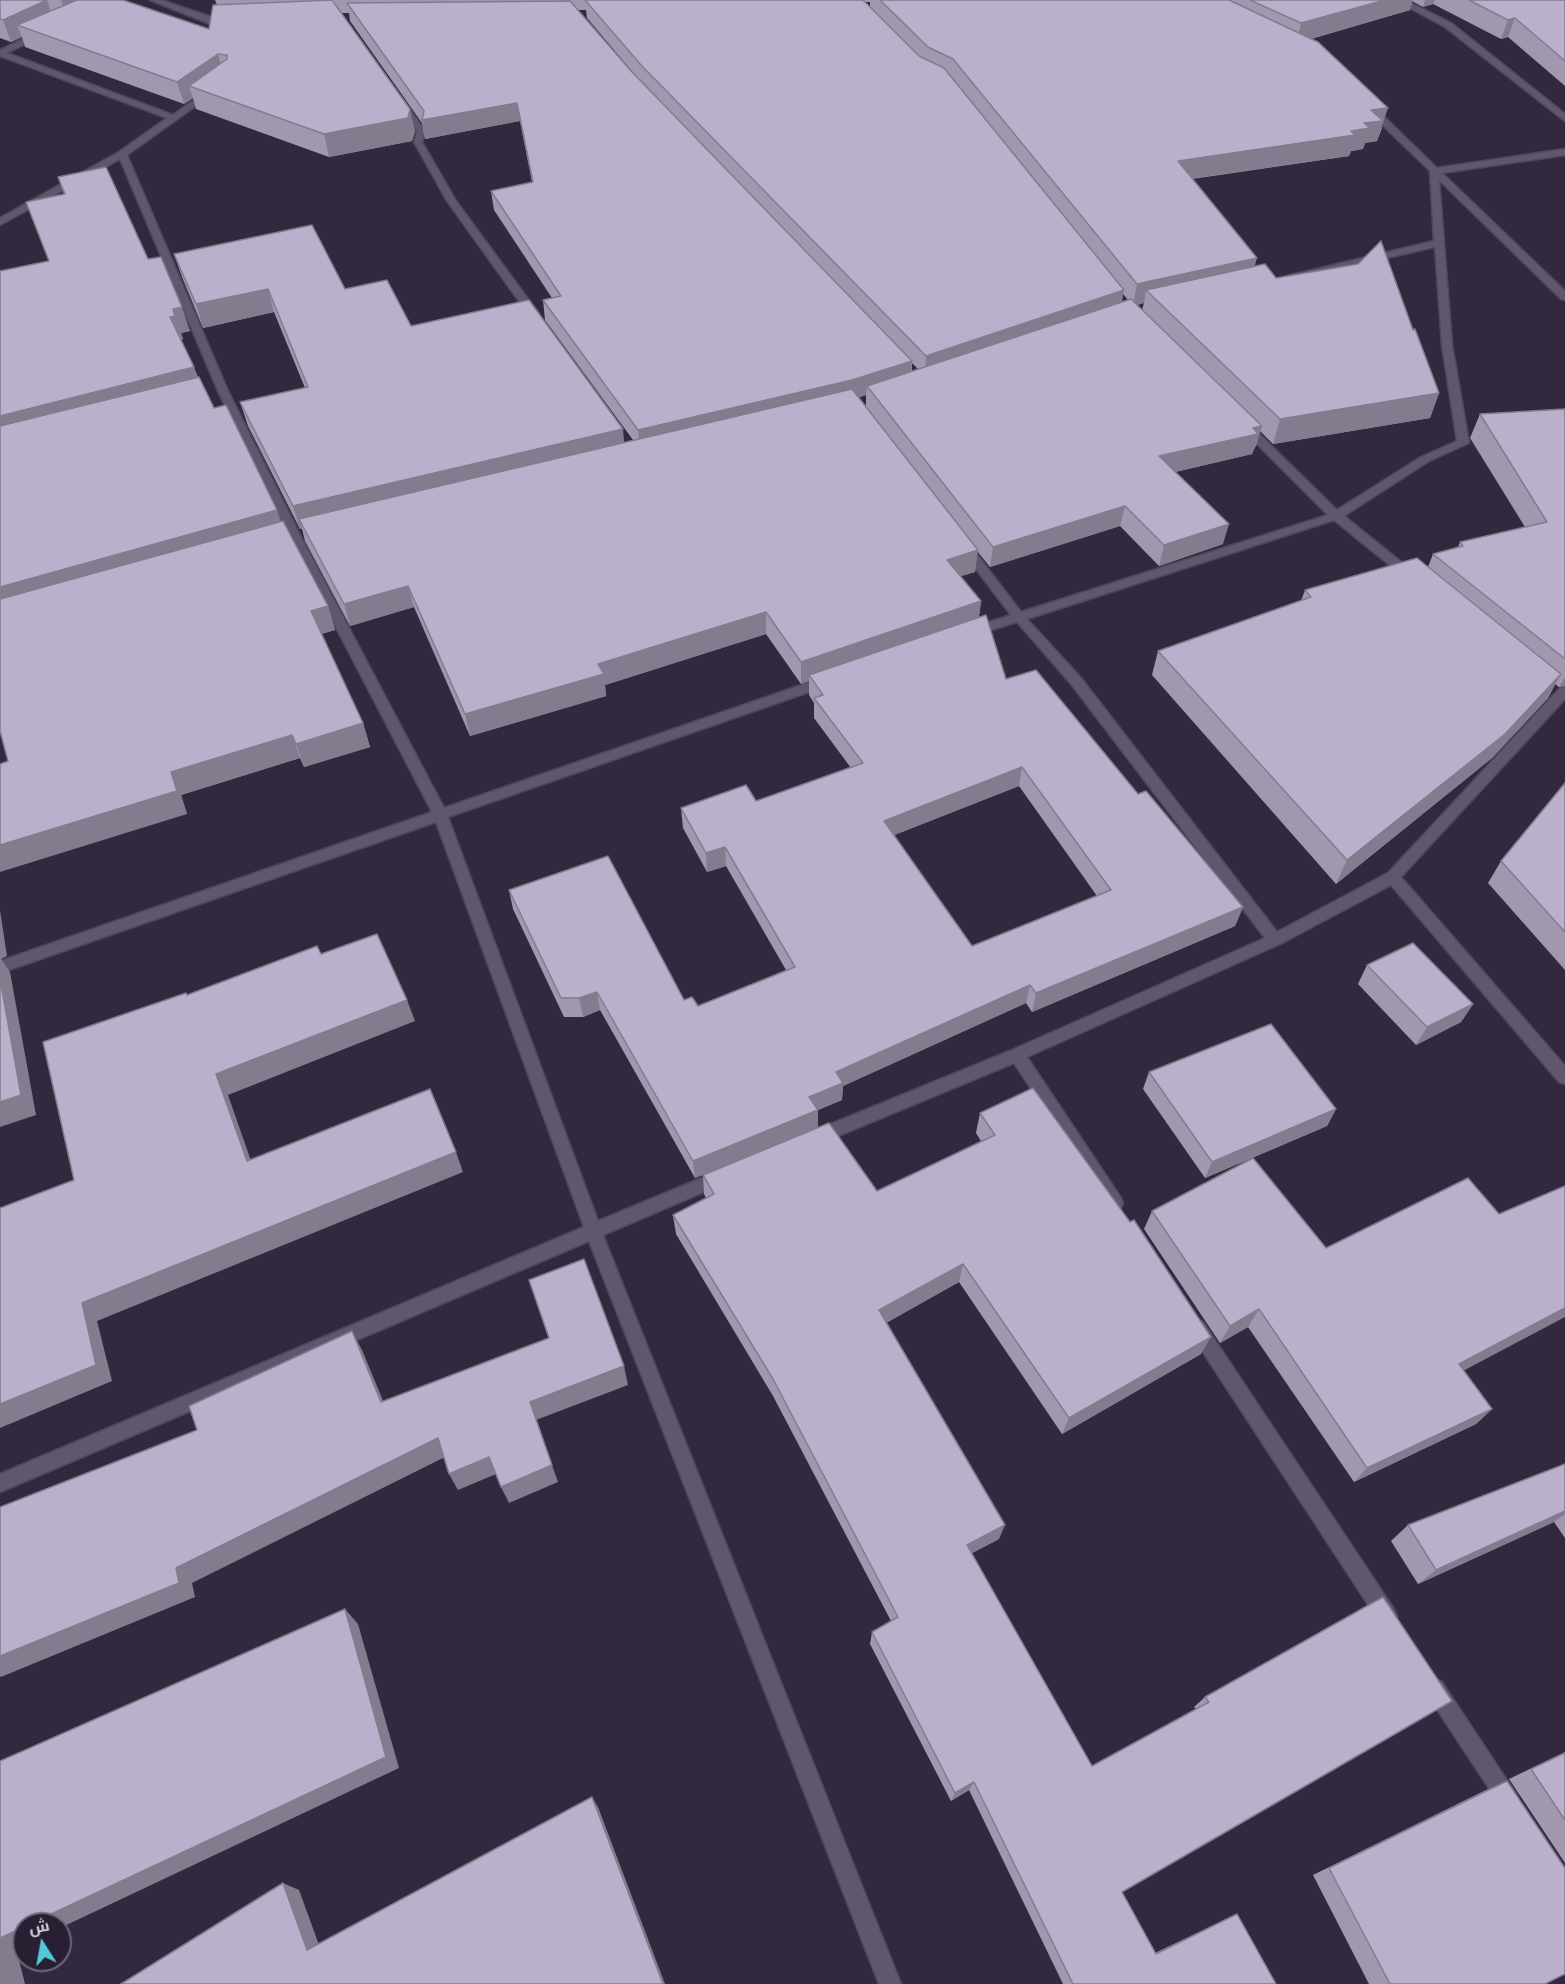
<!DOCTYPE html>
<meta charset="utf-8">
<style>
body{margin:0}
#map{position:relative;width:1565px;height:1984px;overflow:hidden;background:#32293e;font-family:Inter,Cairo,sans-serif}
canvas{display:block}
.north{position:absolute;left:12px;top:1912px;width:60px;height:60px;box-sizing:border-box;background:#281f33;border:2px solid #6f6779;border-radius:50%;rotate:349deg;font-size:16px;font-weight:700;line-height:24px;text-align:center;color:#d9d3e1}
.north::after{content:'';display:block;margin:auto;width:21px;height:27px;background:#52cbd8;clip-path:polygon(50% 0,100% 100%,50% 72%,0 100%)}
</style>
<div id="map">
<canvas width="1565" height="1984"></canvas>
<div class="north">ش</div>
</div>
<script>
const context = document.querySelector('canvas').getContext('2d');
context.lineJoin = 'round';
function shape(rows) {
  const path = new Path2D();
  for (const r of rows) {
    path.moveTo(r[0], r[1]);
    for (let i = 2; i < r.length; i += 2) path.lineTo(r[i], r[i + 1]);
  }
  return path;
}
function stroke(path, color, width, dash) {
  context.strokeStyle = color;
  context.lineWidth = width;
  context.lineCap = dash ? 'butt' : 'round';
  context.setLineDash(dash || []);
  context.stroke(path);
}
function fillPath(path, color) {
  context.fillStyle = color;
  context.fill(path, 'evenodd');
}
const street = shape([
 [150,0,161,0,232,24,228,26,210,24,150,0],
 [1395,0,1405,0,1451,23,1565,114,1565,121,1445,27,1395,0],
 [38,32,45,34,7,53,173,115,208,90,215,92,127,155,228,391,301,537,444,808,822,678,832,678,833,681,832,684,448,817,598,1221,721,1170,727,1172,729,1177,727,1182,603,1235,901,1984,879,1984,589,1241,0,1492,0,1474,584,1227,436,822,0,973,0,961,432,812,289,537,218,391,120,159,0,225,0,218,119,152,167,118,0,56,0,50,38,32],
 [398,101,404,101,425,131,422,142,456,201,539,314,539,318,531,318,447,201,414,142,417,131,397,103,398,101],
 [1368,107,1374,107,1437,168,1565,149,1565,155,1442,173,1565,291,1565,300,1561,299,1439,180,1452,345,1469,443,1429,461,1344,516,1416,574,1416,580,1408,580,1334,520,1027,619,1081,678,1277,932,1388,873,1560,688,1565,687,1565,699,1401,877,1565,1066,1565,1084,1559,1082,1391,885,1280,944,1027,1057,1121,1198,1123,1203,1121,1208,1115,1210,1109,1208,1014,1063,821,1143,815,1145,809,1143,807,1138,809,1133,1012,1050,1265,938,1071,684,1017,622,972,636,968,635,966,632,968,629,1011,615,959,547,961,544,969,544,1021,612,1328,515,1239,426,1239,422,1247,422,1337,510,1421,457,1457,441,1442,345,1435,247,1292,279,1287,276,1434,241,1430,171,1368,111,1368,107],
 [1197,1320,1203,1322,1394,1609,1397,1616,1394,1623,1387,1626,1380,1623,1191,1334,1188,1328,1191,1322,1197,1320],
 [1435,1679,1442,1682,1516,1794,1519,1801,1516,1808,1509,1811,1502,1808,1428,1696,1425,1689,1428,1682,1435,1679]
]);
const wall = shape([
 [0,0,123,0,209,29,217,5,215,0,1565,0,1565,86,1508,37,1501,39,1433,4,1423,7,1412,1,1410,10,1311,39,1382,128,1377,141,1365,143,1363,149,1351,151,1349,156,1192,179,1254,267,1276,278,1413,330,1439,393,1430,418,1273,444,1260,431,1256,446,1255,447,1252,454,1175,472,1223,544,1159,566,1120,526,990,567,977,551,975,572,961,576,981,601,979,617,1006,679,1138,794,1243,907,1235,926,1032,1012,1026,1003,843,1086,842,1100,818,1110,818,1127,877,1191,981,1141,976,1133,980,1113,1201,1354,1062,1434,959,1282,886,1323,999,1539,972,1553,1092,1766,1196,1709,1194,1707,1205,1697,1383,1597,1122,1892,1155,1953,1237,1914,1276,1984,1063,1984,969,1790,951,1801,870,1644,872,1632,891,1621,773,1396,676,1234,673,1215,706,1198,704,1194,703,1175,778,1144,695,1178,600,1010,583,1017,564,1017,513,909,509,890,684,1000,698,1006,786,970,726,866,707,872,683,828,681,808,756,801,851,768,814,718,814,703,809,695,809,681,801,684,766,634,605,685,606,696,470,736,414,607,350,626,305,541,302,529,300,529,248,426,240,402,305,388,274,312,203,328,182,277,174,254,345,289,624,442,633,440,545,320,543,300,552,298,494,210,491,191,532,182,520,121,425,139,422,123,350,21,349,13,341,13,415,131,412,141,329,157,196,109,193,98,184,104,25,47,22,37,11,42,0,38],
 [864,2,870,2,870,7],
 [578,10,586,10,587,18,641,82],
 [1123,294,1128,300,1122,302],
 [1144,303,1142,310,1137,305],
 [912,363,918,369,912,371],
 [866,395,866,406,859,397],
 [1019,786,1097,896,972,946,894,835],
 [58,177,148,259,190,331,181,333,183,339,181,340,198,377,214,408,281,522,328,606,335,630,321,634,363,723,370,747,304,767,300,758,181,795,187,814,8,761,49,261,64,194],
 [1565,409,1565,686,1559,687,1555,684,1548,698,1492,758,1336,884,1152,675,1158,651,1301,601,1305,590,1428,567,1433,554,1458,547,1460,542,1525,527,1470,438,1480,414],
 [1565,783,1565,970,1488,883,1501,861],
 [1367,965,1473,1004,1461,1022,1416,1045,1358,984],
 [1149,1072,1336,1109,1327,1126,1205,1178,1143,1089],
 [1152,1211,1326,1248,1499,1214,1463,1370,1492,1409,1476,1424,1354,1482,1248,1327,1220,1343,1144,1229],
 [1565,1464,1565,1538,1554,1522,1418,1584,1391,1541,1408,1525],
 [1565,1752,1565,1863,1509,1779],
 [1507,1781,1545,1984,1369,1984,1313,1875,1486,1790]
]);
const shadedWall = shape([
 [47,0,54,22,17,25,22,37,11,42,3,20],
 [61,0,87,0,67,17],
 [1385,0,1413,0,1410,10,1296,43,1301,23],
 [1425,0,1435,0,1433,4,1423,7],
 [1515,18,1508,37,1501,39,1508,20],
 [218,54,224,76,189,86,193,98,184,104,177,82],
 [517,103,520,121,425,139,422,120],
 [1388,108,1377,141,1365,143,1363,149,1351,151,1349,156,1174,181,1178,161,1351,131,1371,110],
 [410,109,415,131,412,141,329,157,324,134],
 [1257,258,1251,279,1146,290,1144,303,1133,306,1137,284],
 [268,289,274,312,203,328,196,304],
 [1124,290,1120,310,925,375,926,356],
 [182,307,190,331,181,333,183,339,178,341,170,317,173,309],
 [912,361,911,380,867,386,866,395,851,400,640,449,638,430],
 [194,367,202,390,0,443,0,416],
 [1439,393,1430,418,1273,444,1280,419],
 [1262,426,1256,446,1255,447,1252,454,1154,477,1159,456,1253,428],
 [623,429,625,453,299,519,302,529,300,529,293,506],
 [1125,506,1120,526,990,567,993,547],
 [277,510,285,534,0,614,0,587],
 [1229,524,1223,544,1159,566,1164,545],
 [978,550,975,572,944,581,947,560],
 [408,586,414,607,350,626,344,604],
 [981,601,978,623,809,675,809,681,801,684,801,662],
 [328,606,335,630,318,635,311,611],
 [766,612,766,634,605,685,606,696,470,736,465,714,598,664],
 [1561,674,1548,698,1492,758,1336,884,1347,860],
 [1565,677,1565,686,1559,687],
 [363,723,370,747,304,767,296,744],
 [292,735,300,758,181,795,187,814,0,872,0,845,171,772],
 [1022,767,1019,786,882,840,884,821],
 [725,847,726,866,707,872,706,853],
 [1243,907,1235,926,1032,1012,1036,993],
 [0,910,7,956,1,959,10,972,36,1115,0,1127],
 [1030,985,1026,1003,843,1086,842,1100,818,1110,818,1127,695,1178,693,1161,809,1097,836,1072],
 [597,992,600,1010,583,1017,579,998],
 [407,1000,415,1021,228,1095,258,1181,247,1161,216,1074],
 [1473,1004,1461,1022,1416,1045,1427,1027],
 [1336,1109,1327,1126,1205,1178,1212,1162],
 [456,1152,463,1172,97,1321,112,1381,0,1428,0,1404,82,1303],
 [963,1264,959,1282,877,1328,879,1310],
 [1565,1308,1565,1317,1444,1381,1459,1364],
 [1259,1309,1248,1327,1220,1343,1230,1326],
 [352,1331,362,1350,391,1420,381,1402],
 [1211,1337,1201,1354,1062,1434,1069,1418],
 [624,1366,628,1385,536,1420,558,1482,509,1503,501,1487,530,1402],
 [1492,1409,1476,1424,1354,1482,1367,1468],
 [438,1438,447,1456,192,1583,195,1597,1,1677,0,1676,0,1656],
 [489,1457,496,1474,458,1490,449,1474],
 [1565,1511,1565,1514,1554,1522,1418,1584,1436,1570],
 [1005,1525,999,1539,963,1558,967,1545],
 [345,1609,358,1624,399,1768,60,1928,60,1924,30,1924],
 [974,1782,969,1790,951,1801,955,1793],
 [592,1797,598,1807,665,1984,663,1984],
 [283,1883,299,1890,323,1956,307,1950],
 [24,1927,24,1945,16,1948,25,1984,0,1984,0,1938]
]);
const building = shape([
 [0,0,47,0,3,20,0,19,0,0],
 [77,0,123,0,209,29,213,5,332,0,410,109,408,118,324,134,189,86,227,59,227,55,218,54,177,82,17,25,77,0],
 [585,0,863,0,919,56,944,68,1124,290,926,356,641,65,585,0],
 [880,0,1229,0,1318,42,1388,108,1371,110,1383,121,1364,123,1370,128,1351,131,1355,135,1178,161,1257,258,1137,284,953,59,928,47,880,0],
 [1250,0,1385,0,1301,23,1250,0],
 [1469,0,1565,0,1565,61,1515,18,1508,20,1469,0],
 [570,1,632,72,912,361,852,380,638,430,543,300,561,296,491,191,533,182,517,103,422,120,424,111,347,3,570,1],
 [106,167,148,259,161,257,182,307,173,309,175,316,170,317,194,367,0,416,0,271,49,261,26,202,65,194,58,177,106,167],
 [312,225,345,289,387,280,411,326,529,300,623,429,293,506,240,402,308,387,268,289,196,304,174,254,312,225],
 [1381,241,1413,330,1415,329,1439,393,1280,419,1146,290,1265,264,1276,278,1358,264,1381,241],
 [1131,299,1262,426,1253,428,1258,434,1159,456,1229,524,1164,545,1125,506,993,547,867,386,1131,299],
 [199,377,214,408,226,405,277,510,0,587,0,426,199,377],
 [852,389,978,550,947,560,981,601,801,662,766,612,598,664,604,674,465,714,408,586,344,604,299,519,852,389],
 [1565,409,1565,659,1433,554,1463,546,1460,542,1547,522,1480,414,1565,409],
 [283,521,328,606,311,611,363,723,296,744,292,735,171,772,177,791,0,845,0,764,8,761,0,731,0,599,283,521],
 [1417,558,1561,674,1505,734,1347,860,1158,651,1311,597,1305,590,1417,558],
 [986,615,1006,679,1036,670,1138,794,1146,791,1243,907,1036,993,1030,985,836,1072,843,1083,809,1097,818,1110,693,1161,597,992,579,998,561,998,509,890,608,856,684,1000,692,997,698,1006,795,967,725,847,706,853,681,808,746,785,756,801,863,763,814,698,823,695,809,675,986,615],
 [1022,767,1111,890,972,946,884,821,1022,767],
 [1565,783,1565,932,1501,861,1565,783],
 [377,934,407,1000,216,1074,247,1161,430,1089,456,1152,82,1303,96,1365,0,1404,0,1208,74,1180,43,1042,186,993,187,995,317,946,321,954,377,934],
 [1413,943,1473,1004,1427,1027,1367,965,1413,943],
 [0,979,21,1095,0,1102,0,979],
 [1271,1024,1336,1109,1212,1162,1149,1072,1271,1024],
 [1033,1088,1130,1222,1134,1220,1211,1337,1069,1418,963,1264,879,1310,1005,1525,967,1545,1092,1766,1209,1702,1205,1697,1383,1597,1452,1701,1122,1892,1156,1954,1237,1914,1276,1984,1073,1984,974,1782,955,1793,872,1632,898,1617,773,1379,673,1215,714,1194,703,1175,829,1123,877,1191,995,1135,980,1113,1033,1088],
 [1253,1158,1326,1248,1468,1178,1499,1214,1565,1186,1565,1308,1459,1364,1492,1409,1367,1468,1259,1309,1230,1326,1152,1211,1253,1158],
 [584,1259,624,1366,530,1402,552,1465,501,1487,489,1457,449,1474,438,1438,176,1568,179,1583,0,1656,0,1507,197,1430,189,1406,352,1331,381,1402,549,1338,529,1280,584,1259],
 [1565,1464,1565,1511,1436,1570,1408,1525,1565,1464],
 [345,1609,386,1757,30,1924,24,1924,24,1927,0,1938,0,1761,345,1609],
 [1565,1753,1565,1820,1531,1769,1565,1753],
 [1507,1781,1565,1868,1565,1974,1545,1984,1390,1984,1329,1868,1507,1781],
 [592,1797,663,1984,121,1984,283,1883,307,1950,592,1797]
]);
stroke(street, '#4f4759', 3);
fillPath(street, '#60566d');
fillPath(wall, '#a197af');
fillPath(shadedWall, '#837b8e');
fillPath(building, '#bbb0cb');
stroke(building, '#837b8e', 1.5);
</script>
